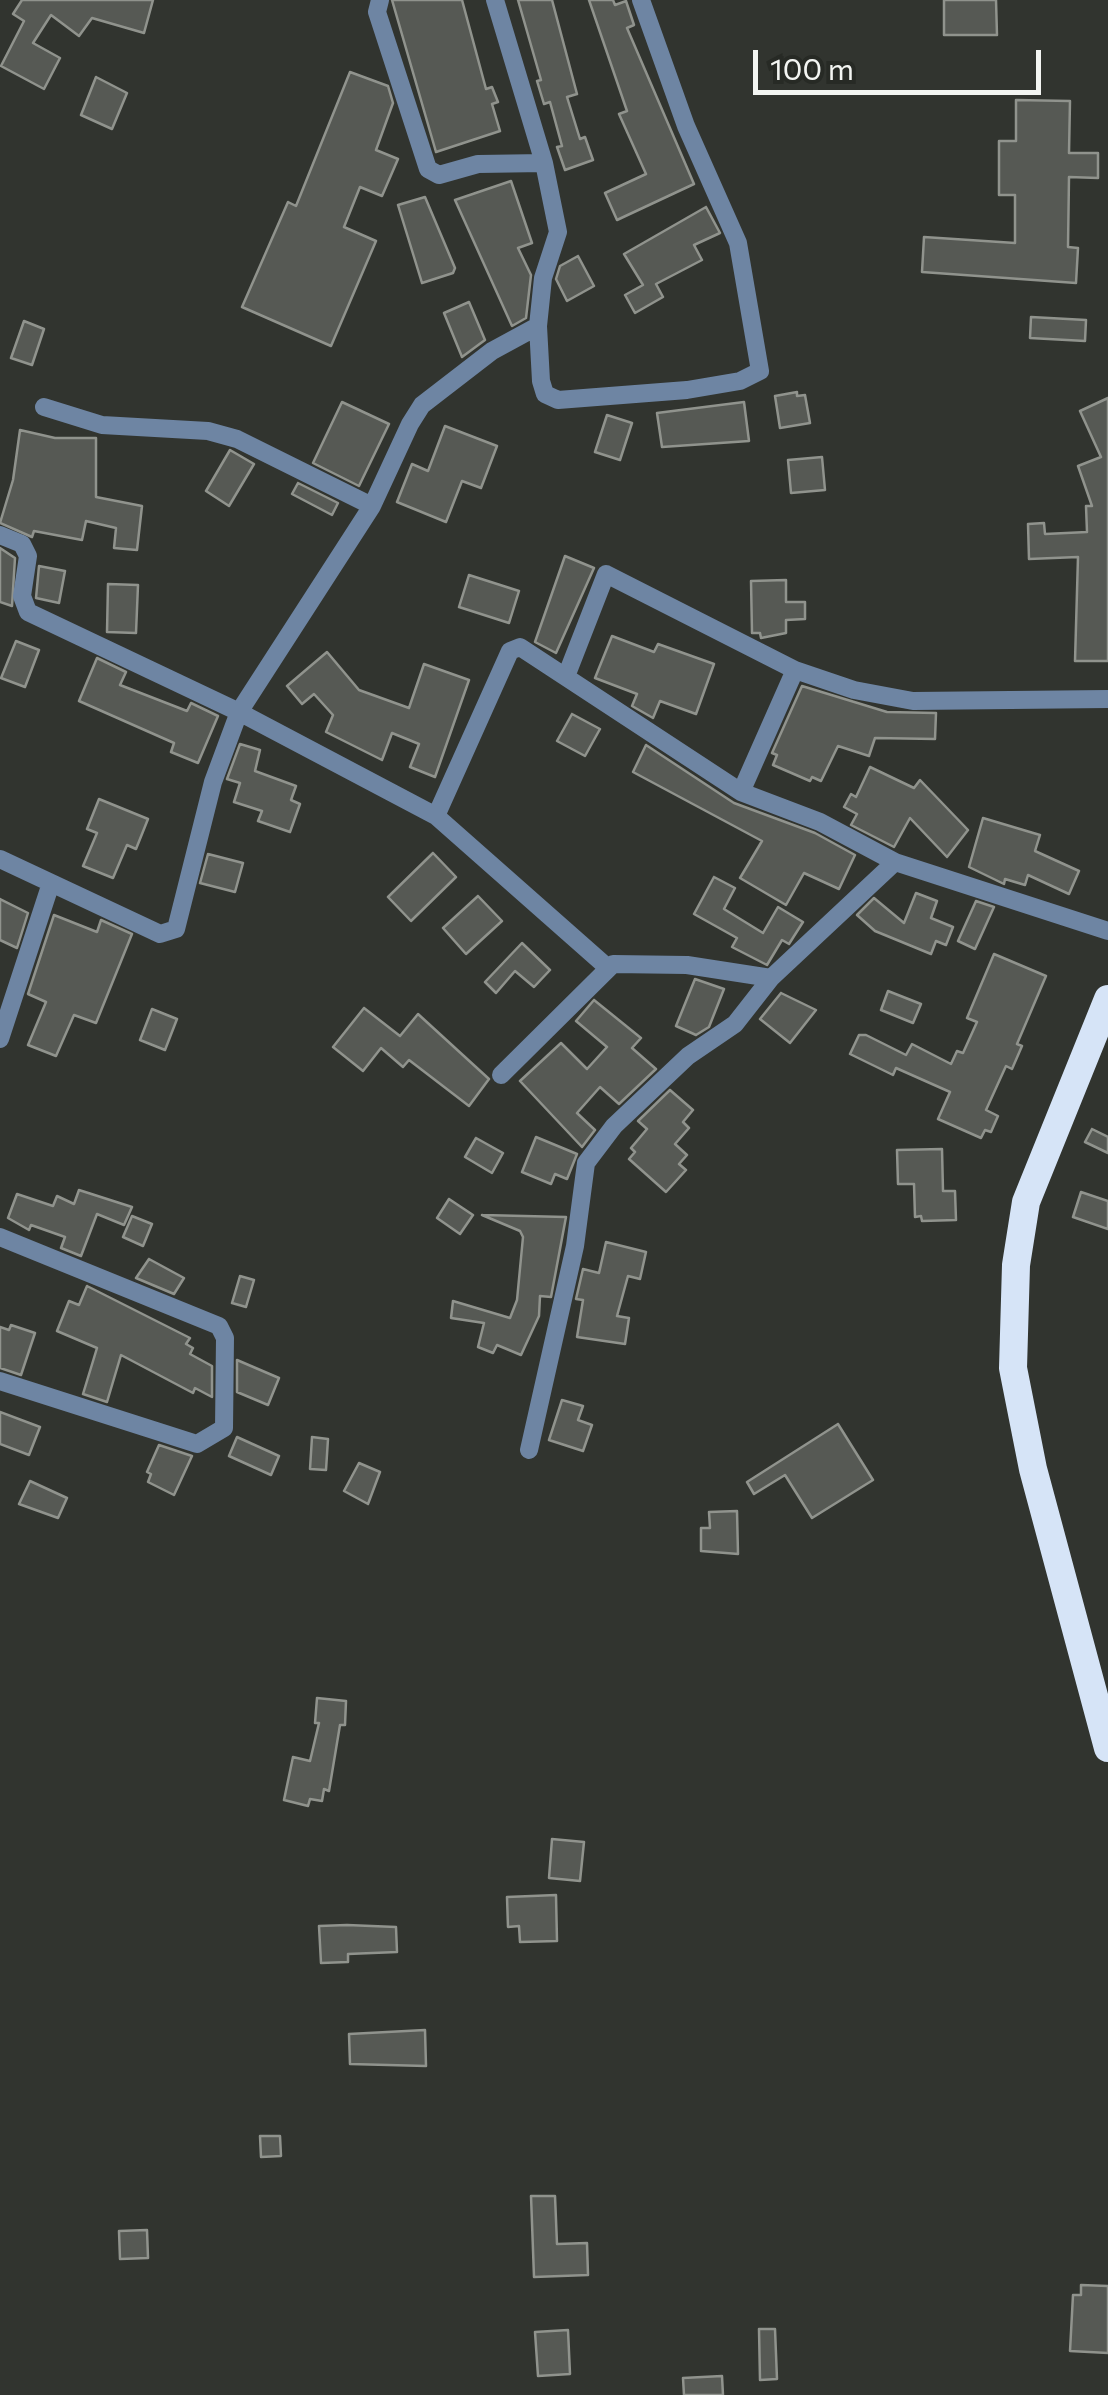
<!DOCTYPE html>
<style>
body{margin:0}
#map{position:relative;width:1108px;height:2395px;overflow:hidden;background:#31342f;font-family:Commissioner,sans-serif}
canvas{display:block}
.scale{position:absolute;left:753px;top:50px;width:288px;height:45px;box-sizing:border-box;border:5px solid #f3f5f2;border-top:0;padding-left:12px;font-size:30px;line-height:35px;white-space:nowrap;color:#f3f5f2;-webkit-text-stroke:8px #272a25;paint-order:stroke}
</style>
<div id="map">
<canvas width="1108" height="2395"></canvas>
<div class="scale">100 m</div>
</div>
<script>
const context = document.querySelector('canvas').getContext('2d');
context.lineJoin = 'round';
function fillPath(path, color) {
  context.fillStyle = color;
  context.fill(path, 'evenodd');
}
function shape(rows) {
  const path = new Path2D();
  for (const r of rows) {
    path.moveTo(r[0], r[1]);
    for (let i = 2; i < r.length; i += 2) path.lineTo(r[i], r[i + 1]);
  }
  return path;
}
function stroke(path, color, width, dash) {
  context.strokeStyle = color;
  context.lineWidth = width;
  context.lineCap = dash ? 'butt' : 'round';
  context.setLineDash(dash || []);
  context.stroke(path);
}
const building = shape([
 [22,0,153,0,144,33,92,18,79,36,51,15,33,43,60,58,44,89,1,66,24,21,13,14,22,0],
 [392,0,462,0,486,89,492,87,498,102,492,104,500,131,436,152,392,0],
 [518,0,552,0,577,94,567,97,580,139,585,137,593,160,565,170,557,147,562,146,550,102,544,104,537,81,541,80,518,0],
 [589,0,613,0,615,5,626,1,634,25,627,28,694,184,617,220,605,193,646,174,619,114,627,111,589,0],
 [944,0,996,0,997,35,944,35,944,0],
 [350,72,388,86,393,103,376,150,398,159,382,196,360,187,344,227,376,241,331,346,242,307,288,202,296,206,350,72],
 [96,77,127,93,112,129,81,115,96,77],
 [1016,100,1070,101,1069,153,1098,153,1098,178,1069,177,1068,247,1078,248,1076,283,922,272,924,237,1015,243,1015,195,999,195,999,141,1016,141,1016,100],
 [511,181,532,243,518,248,531,275,526,318,512,326,455,200,511,181],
 [425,197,455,268,453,273,422,283,398,205,425,197],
 [706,207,720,233,694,245,702,260,656,284,663,297,635,313,625,295,643,285,624,254,706,207],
 [578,256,594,286,567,301,556,279,560,266,578,256],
 [469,302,485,340,462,357,444,313,469,302],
 [1031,317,1086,320,1085,341,1030,338,1031,317],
 [24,321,44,329,32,365,11,358,24,321],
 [797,392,797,396,805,395,810,423,780,428,775,396,797,392],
 [1108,398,1108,661,1075,661,1078,557,1029,559,1028,524,1044,523,1045,534,1087,532,1086,506,1092,506,1078,466,1101,457,1080,411,1108,398],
 [342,402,389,424,359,486,313,463,342,402],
 [744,402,749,441,662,447,657,413,744,402],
 [607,415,632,423,620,460,595,452,607,415],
 [445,426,497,446,481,488,462,481,446,522,397,502,412,464,428,471,445,426],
 [20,430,55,438,96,438,96,497,142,506,137,550,114,548,116,528,86,521,82,540,34,531,32,537,0,523,13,480,20,430],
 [230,450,254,464,229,506,206,491,230,450],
 [822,457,825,490,791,493,788,460,822,457],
 [298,483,338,503,332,515,292,494,298,483],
 [0,548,15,558,12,606,0,602,0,548],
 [565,556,594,568,556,653,535,642,565,556],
 [39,566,65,571,59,603,36,598,39,566],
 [469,575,519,591,509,623,459,607,469,575],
 [786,580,786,602,805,602,805,619,786,620,786,633,761,638,760,633,752,633,751,581,786,580],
 [108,584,138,585,136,633,107,632,108,584],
 [612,636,654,652,658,644,714,664,696,714,660,701,653,718,632,706,637,694,595,678,612,636],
 [16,641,39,650,25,687,1,678,16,641],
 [327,652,359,690,409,708,424,664,469,680,435,777,410,767,419,744,392,733,382,760,326,732,333,715,314,694,302,704,287,686,327,652],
 [97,658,126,672,120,685,187,711,191,703,218,716,198,763,171,752,174,743,79,701,97,658],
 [802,686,887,712,936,713,935,739,875,738,869,756,838,746,821,781,812,777,810,781,773,765,777,755,772,753,802,686],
 [572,714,600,729,585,756,557,741,572,714],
 [240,744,260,750,255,771,296,786,291,800,300,804,290,832,258,821,262,811,234,802,240,783,227,779,240,744],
 [646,745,734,803,815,833,855,855,839,889,804,873,786,905,740,878,762,841,633,772,646,745],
 [870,767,914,788,920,780,968,830,947,857,910,818,894,847,851,825,857,814,844,807,851,794,856,797,870,767],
 [99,799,148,819,136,849,127,845,113,878,83,866,97,833,87,829,99,799],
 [983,818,1040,835,1035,851,1079,871,1069,894,1028,875,1025,885,1005,879,1004,884,969,867,983,818],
 [433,853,456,877,411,921,388,897,433,853],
 [208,854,243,863,235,892,200,883,208,854],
 [714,877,735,888,724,909,763,933,778,907,803,922,789,944,782,940,767,965,732,947,737,938,694,914,714,877],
 [916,893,937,901,931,918,953,927,946,945,936,941,931,954,875,931,857,915,874,898,904,923,916,893],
 [478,896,502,921,466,954,443,928,478,896],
 [0,899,28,913,17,948,0,940,0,899],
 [976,901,994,907,975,949,958,941,976,901],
 [54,915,97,932,101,920,132,934,96,1023,74,1015,56,1056,28,1045,46,1002,28,994,54,915],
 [522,943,550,970,534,987,515,971,496,993,485,982,522,943],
 [994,954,1046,976,1017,1044,1022,1046,1012,1069,1006,1066,986,1110,998,1116,991,1132,985,1130,981,1138,938,1119,950,1092,896,1068,893,1075,850,1054,859,1035,866,1035,906,1055,912,1044,951,1064,957,1051,963,1053,977,1022,967,1018,994,954],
 [695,979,724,989,709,1027,696,1035,676,1026,695,979],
 [888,991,921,1004,913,1023,881,1010,888,991],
 [781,993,816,1010,790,1043,760,1019,781,993],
 [594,1000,641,1038,632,1048,656,1069,619,1104,600,1087,577,1113,595,1130,582,1147,520,1081,561,1043,587,1069,607,1047,576,1021,594,1000],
 [364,1008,400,1036,418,1014,489,1079,469,1106,409,1060,403,1067,381,1048,363,1071,333,1047,364,1008],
 [152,1009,177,1019,165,1050,140,1040,152,1009],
 [670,1090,693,1110,683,1122,689,1128,675,1144,687,1155,679,1164,686,1170,666,1192,629,1159,635,1152,631,1148,647,1129,638,1121,670,1090],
 [1092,1129,1108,1137,1108,1153,1085,1142,1092,1129],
 [536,1137,577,1154,567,1179,555,1174,551,1184,522,1172,536,1137],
 [476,1138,503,1153,492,1173,465,1157,476,1138],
 [942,1149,943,1191,955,1191,956,1220,922,1221,921,1216,915,1217,914,1184,898,1184,897,1150,942,1149],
 [79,1190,132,1207,124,1225,97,1214,81,1256,61,1248,65,1237,31,1225,29,1230,8,1218,17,1194,53,1206,57,1196,74,1204,79,1190],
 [1081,1192,1108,1201,1108,1229,1073,1217,1081,1192],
 [449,1199,473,1215,460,1234,437,1218,449,1199],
 [482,1215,566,1217,551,1297,540,1296,539,1316,521,1355,497,1345,493,1353,478,1347,484,1323,451,1318,453,1301,510,1318,517,1300,523,1237,520,1231,482,1215],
 [132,1216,152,1224,143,1246,123,1237,132,1216],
 [606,1242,646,1252,640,1279,628,1276,617,1316,629,1318,625,1344,577,1337,583,1300,576,1299,583,1269,599,1273,606,1242],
 [149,1259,184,1278,174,1294,136,1278,149,1259],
 [240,1276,254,1280,246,1307,232,1303,240,1276],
 [87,1286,190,1338,186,1344,193,1348,190,1354,212,1366,212,1397,195,1388,193,1393,121,1355,107,1402,83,1394,97,1348,57,1331,69,1301,79,1305,87,1286],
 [11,1325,35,1333,21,1375,0,1368,0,1327,9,1330,11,1325],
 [237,1360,279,1378,268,1405,237,1392,237,1360],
 [562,1400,583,1406,578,1420,592,1425,583,1451,549,1440,562,1400],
 [0,1412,40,1427,29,1455,0,1444,0,1412],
 [838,1424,873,1480,812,1518,785,1475,754,1494,747,1482,838,1424],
 [237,1437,279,1456,271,1475,229,1456,237,1437],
 [312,1437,328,1439,326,1470,310,1469,312,1437],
 [159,1445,192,1456,174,1495,148,1482,151,1474,147,1472,159,1445],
 [359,1463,380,1472,368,1504,344,1491,359,1463],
 [30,1481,67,1498,58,1518,19,1504,30,1481],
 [737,1511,738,1554,701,1551,701,1528,710,1528,709,1512,737,1511],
 [317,1698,346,1701,345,1725,340,1725,329,1791,324,1789,322,1801,310,1799,308,1806,284,1800,293,1757,310,1761,319,1723,315,1723,317,1698],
 [552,1839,584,1842,580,1881,549,1878,552,1839],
 [556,1895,557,1941,520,1942,519,1926,508,1927,507,1897,556,1895],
 [347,1925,396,1927,397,1952,348,1954,348,1962,321,1963,319,1926,347,1925],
 [425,2030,426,2066,350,2064,349,2034,425,2030],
 [260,2136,280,2136,281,2156,261,2157,260,2136],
 [531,2196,555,2196,557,2244,587,2243,588,2275,534,2277,531,2196],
 [147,2230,148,2258,120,2259,119,2231,147,2230],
 [1081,2285,1108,2286,1108,2353,1070,2351,1073,2295,1081,2295,1081,2285],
 [759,2329,775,2329,777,2379,760,2380,759,2329],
 [568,2330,570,2374,538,2376,535,2332,568,2330],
 [722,2376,723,2395,684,2395,683,2378,722,2376]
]);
const minor = shape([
 [380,0,377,12,428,169,439,175,478,164,544,163],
 [538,326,541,381,545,394,558,400,687,390,740,381,760,371,738,243,686,126,641,0],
 [44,407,102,425,208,431,237,439,372,506],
 [0,535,22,544,28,556,22,596,28,612,239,712,436,816,607,967],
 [567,674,606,574,795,670],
 [741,792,795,670,854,690,913,701,1108,699],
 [436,816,510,651,520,647,741,792,820,822,895,862],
 [0,859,160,934,176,929,213,782,239,712,372,506,410,424,422,405,492,351,538,326,543,278,558,232,544,163,495,0],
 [0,1039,51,883],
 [501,1075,613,964,687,965,771,978,895,862,1108,931],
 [0,1237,219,1326,225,1338,224,1428,197,1444,0,1381],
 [529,1450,575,1246,586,1163,614,1126,688,1056,735,1024,771,978]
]);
const trunk = shape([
 [1108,999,1026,1202,1016,1265,1013,1368,1033,1469,1108,1748]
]);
fillPath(building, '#565954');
stroke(building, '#90938d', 2.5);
stroke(minor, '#6e85a3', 18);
stroke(trunk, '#d6e4f7', 28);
</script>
